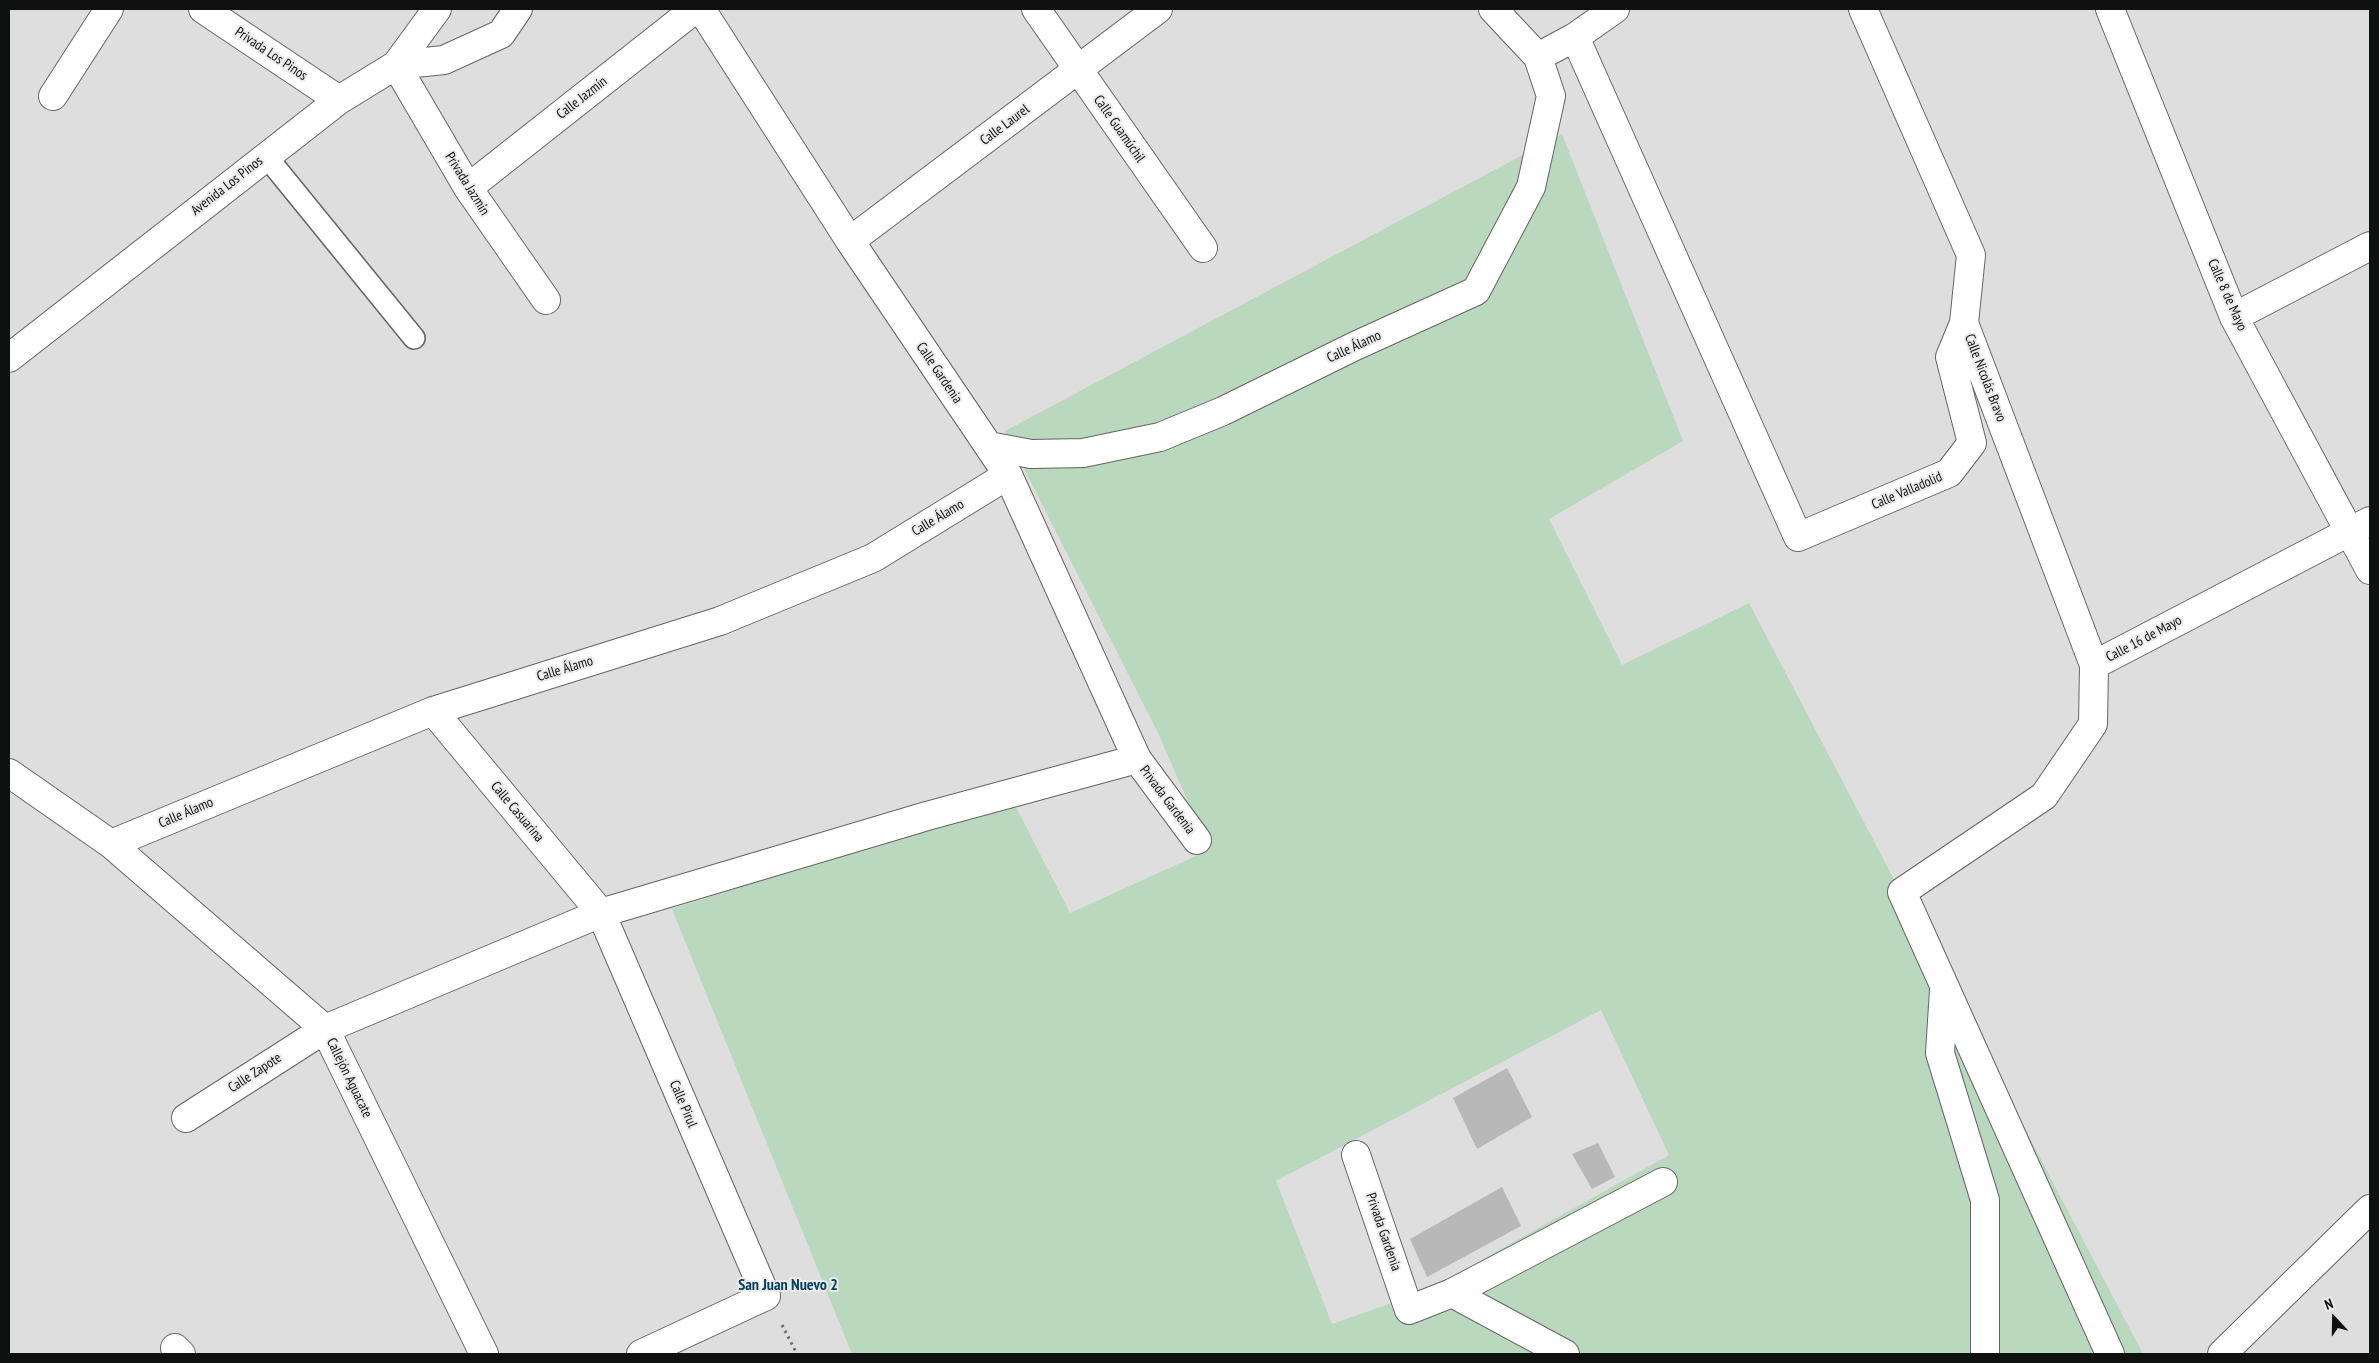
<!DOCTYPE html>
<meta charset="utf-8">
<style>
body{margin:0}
#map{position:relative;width:2379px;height:1363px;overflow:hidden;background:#dededf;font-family:"PT Sans Narrow",sans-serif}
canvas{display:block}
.frame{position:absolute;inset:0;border:10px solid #0f1010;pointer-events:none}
.north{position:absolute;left:2309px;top:1293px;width:50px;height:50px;-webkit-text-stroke:4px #ebebec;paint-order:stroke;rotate:339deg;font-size:14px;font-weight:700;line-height:20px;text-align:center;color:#0f1010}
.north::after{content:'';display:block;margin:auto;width:18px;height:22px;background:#0f1010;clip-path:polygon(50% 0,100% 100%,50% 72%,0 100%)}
</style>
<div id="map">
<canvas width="2379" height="1363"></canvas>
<div class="frame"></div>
<div class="north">N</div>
</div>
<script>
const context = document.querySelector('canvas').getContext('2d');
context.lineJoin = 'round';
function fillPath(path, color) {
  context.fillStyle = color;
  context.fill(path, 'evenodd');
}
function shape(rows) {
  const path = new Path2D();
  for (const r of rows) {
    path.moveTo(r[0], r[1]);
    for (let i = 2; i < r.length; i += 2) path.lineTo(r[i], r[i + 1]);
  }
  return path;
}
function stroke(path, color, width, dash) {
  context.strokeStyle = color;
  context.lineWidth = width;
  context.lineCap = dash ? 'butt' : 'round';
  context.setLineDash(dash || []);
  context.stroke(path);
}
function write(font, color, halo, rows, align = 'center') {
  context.font = font + ' "PT Sans Narrow",sans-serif';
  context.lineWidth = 4;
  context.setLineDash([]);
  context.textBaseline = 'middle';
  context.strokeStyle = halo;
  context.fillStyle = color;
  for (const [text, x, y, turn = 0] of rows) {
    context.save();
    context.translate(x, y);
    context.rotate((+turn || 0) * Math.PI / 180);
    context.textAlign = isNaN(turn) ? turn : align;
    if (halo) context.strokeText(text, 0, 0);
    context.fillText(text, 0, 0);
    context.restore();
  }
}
const green = shape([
 [1562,134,1683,441,1549,519,1622,665,1749,603,2143,1354,852,1354,672,909,1012,799,1070,913,1209,850,1158,733,1005,431],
 [1601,1010,1669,1155,1426,1291,1332,1324,1276,1181]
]);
const building = shape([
 [1507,1068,1532,1117,1477,1149,1453,1098],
 [1598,1143,1615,1177,1592,1189,1572,1154],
 [1502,1187,1521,1226,1427,1277,1410,1239]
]);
const path = shape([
 [782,1325,797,1354]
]);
const service = shape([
 [266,156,414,338]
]);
const minor = shape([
 [203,9,339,100],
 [701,9,850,241,1008,475,1137,759,1197,840],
 [1036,9,1203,248],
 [1863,9,1971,255,1964,323,2094,665,2093,724,2044,796,1902,892,2110,1354],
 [2110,9,2234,317,2370,570],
 [1575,37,1798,537,1949,473,1972,443,1950,357,1964,323],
 [1538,57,1575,37,1615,9],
 [396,65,468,188,546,300],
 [396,65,444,60,501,34,518,9],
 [53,96,109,9],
 [468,188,695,9],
 [850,241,1158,9],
 [2234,317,2370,246],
 [9,358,339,100,396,65,437,9],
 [989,446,1031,454,1083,453,1160,437,1223,411,1355,346,1476,291,1531,187,1551,96,1538,57,1493,9],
 [2094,665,2370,521],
 [433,711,601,913,766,1296,641,1354],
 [9,773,111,844,325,1029,484,1354],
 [111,844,433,711,720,621,873,558,1008,475],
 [1944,990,1940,1053,1985,1200,1985,1354],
 [186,1118,325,1029,601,913,927,816,1137,759],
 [1356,1155,1409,1310,1452,1293,1663,1182],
 [1452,1293,1565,1354],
 [175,1348,181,1354],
 [2222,1354,2370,1209]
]);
const streetNames = [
 ["Privada Los Pinos",271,54,34],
 ["Calle Jazmín",582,98,-38],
 ["Calle Laurel",1005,125,-37],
 ["Calle Guamúchil",1119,129,55],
 ["Privada Jazmín",467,184,58],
 ["Avenida Los Pinos",227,186,-38],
 ["Calle 8 de Mayo",2227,295,66],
 ["Calle Álamo",1354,347,-25],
 ["Calle Gardenia",939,373,56],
 ["Calle Nicolás Bravo",1985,378,69],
 ["Calle Valladolid",1907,491,-23],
 ["Calle Álamo",938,518,-31],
 ["Calle 16 de Mayo",2144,639,-28],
 ["Calle Álamo",565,669,-17],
 ["Privada Gardenia",1167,800,53],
 ["Calle Casuarina",517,812,50],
 ["Calle Álamo",186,813,-23],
 ["Calle Zapote",255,1073,-33],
 ["Callejón Aguacate",349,1078,64],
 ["Calle Pirul",683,1104,67],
 ["Privada Gardenia",1383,1232,71]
];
const quarterNames = [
 ["San Juan Nuevo 2",788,1285]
];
fillPath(green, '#bad8bd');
fillPath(building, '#b9b8b9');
stroke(service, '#656566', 24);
stroke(minor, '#656566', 30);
stroke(path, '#707071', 3, [2.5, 4]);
stroke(service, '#fff', 21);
stroke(minor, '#fff', 28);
write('14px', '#0f1010', '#ebebec', streetNames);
write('bold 16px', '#033e5f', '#ebebec', quarterNames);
</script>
